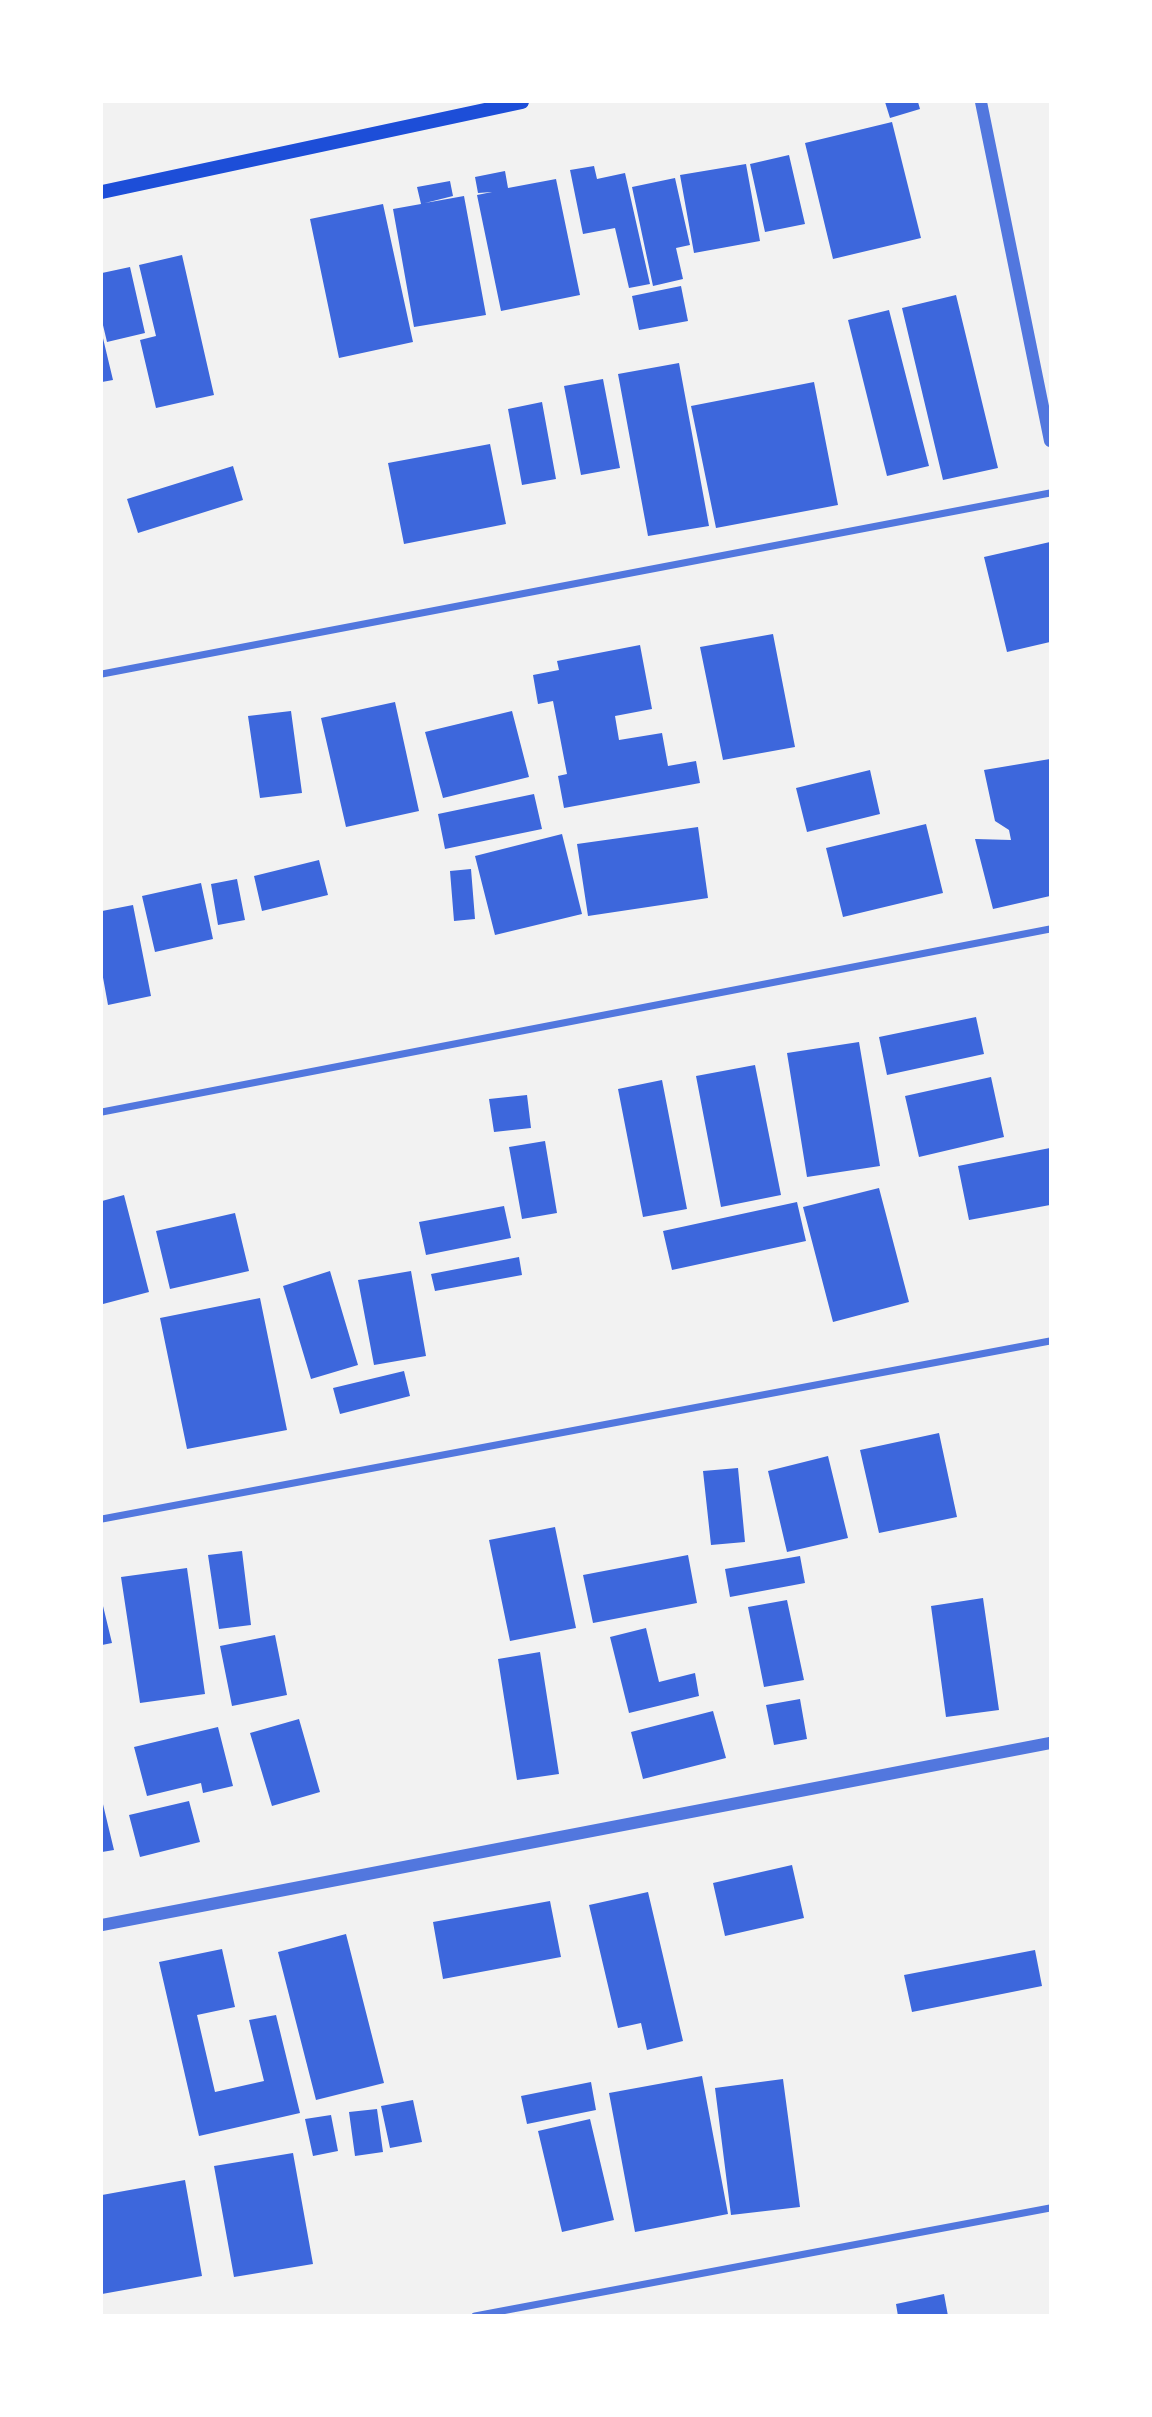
<!DOCTYPE html>
<style>
body{margin:0}
#map{position:relative;width:1152px;height:2417px;overflow:hidden;background:#f2f2f2;font-family:Merriweather,serif}
canvas{display:block}
.frame{position:absolute;inset:0;border:103px solid #fff;pointer-events:none}
</style>
<div id="map">
<canvas width="1152" height="2417"></canvas>
<div class="frame"></div>
</div>
<script>
const context = document.querySelector('canvas').getContext('2d');
context.lineJoin = 'round';
function fillPath(path, color) {
  context.fillStyle = color;
  context.fill(path, 'evenodd');
}
function shape(rows) {
  const path = new Path2D();
  for (const r of rows) {
    path.moveTo(r[0], r[1]);
    for (let i = 2; i < r.length; i += 2) path.lineTo(r[i], r[i + 1]);
  }
  return path;
}
function stroke(path, color, width, dash) {
  context.strokeStyle = color;
  context.lineWidth = width;
  context.lineCap = dash ? 'butt' : 'round';
  context.setLineDash(dash || []);
  context.stroke(path);
}
const building = shape([
 [885,102,918,102,920,109,890,118],
 [892,122,921,238,833,259,805,143],
 [789,155,805,224,765,232,750,164],
 [746,164,760,241,694,253,680,175],
 [594,166,597,179,625,173,650,284,629,288,615,228,583,234,570,170],
 [505,171,508,188,556,179,580,295,501,311,477,195,492,192,478,193,475,177],
 [675,178,690,245,676,248,683,279,653,286,632,187],
 [450,181,453,196,425,203,464,196,486,315,414,327,393,209,421,204,417,187],
 [383,204,413,342,339,358,310,219],
 [182,255,214,395,156,408,140,340,156,336,139,265],
 [130,267,145,333,107,342,102,321,102,273],
 [681,286,688,321,639,330,632,296],
 [956,295,998,468,943,480,902,308],
 [889,310,929,466,887,476,848,320],
 [102,334,113,380,102,382],
 [679,363,709,526,648,536,618,374],
 [603,379,620,468,581,475,564,386],
 [814,382,838,505,716,528,691,406],
 [542,402,556,479,522,485,508,409],
 [490,444,506,524,404,544,388,463],
 [233,466,243,500,138,533,127,499],
 [1050,542,1050,642,1007,652,984,557],
 [773,634,795,747,723,760,700,647],
 [640,645,652,709,615,716,619,740,662,733,668,766,696,761,700,783,564,808,558,776,567,774,553,701,538,704,533,675,559,670,557,661],
 [395,702,419,811,346,827,321,718],
 [291,711,302,793,260,798,248,716],
 [512,711,529,777,443,798,425,732],
 [1050,759,1050,896,993,909,975,839,1011,840,1009,830,995,821,984,770],
 [870,770,880,814,807,832,796,788],
 [534,794,542,829,445,849,438,814],
 [926,824,943,893,843,917,826,848],
 [698,827,708,898,588,916,577,844],
 [562,834,582,914,495,935,475,856],
 [319,860,328,895,262,911,254,876],
 [471,869,475,919,454,921,450,871],
 [237,879,245,920,218,925,211,884],
 [201,883,213,939,155,952,142,896],
 [133,905,151,996,108,1005,102,972,102,911],
 [976,1017,984,1054,887,1075,879,1037],
 [859,1042,880,1166,807,1177,787,1053],
 [755,1065,781,1195,721,1207,696,1076],
 [991,1077,1004,1137,919,1157,905,1096],
 [662,1080,687,1209,643,1217,618,1089],
 [527,1095,531,1128,494,1132,489,1099],
 [545,1141,557,1213,522,1219,509,1147],
 [1050,1148,1050,1205,969,1220,958,1166],
 [879,1188,909,1302,833,1322,803,1207],
 [124,1195,149,1292,103,1304,102,1201],
 [797,1202,806,1241,672,1270,663,1231],
 [504,1206,511,1238,426,1255,419,1222],
 [235,1213,249,1271,170,1289,156,1231],
 [519,1257,522,1275,435,1291,431,1274],
 [330,1271,358,1365,311,1379,283,1286],
 [411,1271,426,1356,374,1365,358,1280],
 [260,1298,287,1430,187,1449,160,1318],
 [404,1371,410,1396,340,1414,333,1388],
 [939,1433,957,1517,879,1533,860,1450],
 [828,1456,848,1538,787,1552,768,1471],
 [738,1468,745,1542,711,1545,703,1471],
 [555,1527,576,1628,510,1641,489,1540],
 [242,1551,251,1625,219,1629,208,1555],
 [688,1555,697,1603,593,1623,583,1575],
 [800,1556,805,1583,730,1597,725,1569],
 [187,1568,205,1694,140,1703,121,1577],
 [983,1598,999,1710,946,1717,931,1606],
 [787,1600,804,1680,764,1687,748,1607],
 [102,1602,112,1643,102,1645],
 [646,1628,659,1682,695,1673,699,1696,629,1713,610,1637],
 [275,1635,287,1695,232,1706,220,1646],
 [540,1652,559,1774,517,1780,498,1659],
 [800,1699,807,1739,774,1745,766,1705],
 [713,1711,726,1758,643,1779,631,1732],
 [299,1719,320,1792,272,1806,250,1733],
 [218,1727,233,1786,203,1793,201,1783,147,1796,134,1747],
 [102,1800,114,1850,102,1852],
 [189,1801,200,1842,140,1857,129,1815],
 [792,1865,804,1918,725,1936,713,1883],
 [648,1892,683,2041,647,2050,641,2023,618,2028,589,1905],
 [550,1901,561,1957,443,1979,433,1922],
 [346,1934,384,2083,316,2100,278,1952],
 [222,1949,235,2007,197,2015,215,2092,264,2081,249,2020,276,2015,300,2113,199,2136,159,1962],
 [1035,1950,1042,1986,912,2012,904,1975],
 [702,2076,728,2214,635,2232,609,2093],
 [783,2079,800,2207,731,2215,715,2088],
 [591,2082,596,2110,527,2124,521,2096],
 [413,2100,422,2142,390,2148,381,2106],
 [377,2109,383,2152,355,2156,349,2112],
 [331,2115,338,2151,313,2156,305,2119],
 [590,2119,614,2220,562,2232,538,2131],
 [293,2153,313,2264,234,2277,214,2166],
 [185,2180,202,2276,102,2294,102,2195],
 [944,2294,948,2316,898,2316,896,2304]
]);
const minor = shape([
 [102,674,1050,493],
 [102,1112,1050,929],
 [102,1519,1050,1341],
 [475,2316,1050,2208]
]);
const tertiary = shape([
 [981,102,1050,441],
 [102,1925,1050,1743]
]);
const secondary = shape([
 [102,192,522,102]
]);
fillPath(building, '#3d67dc');
stroke(minor, '#5277de', 7);
stroke(tertiary, '#5277de', 12);
stroke(secondary, '#1d4ed8', 14);
</script>
